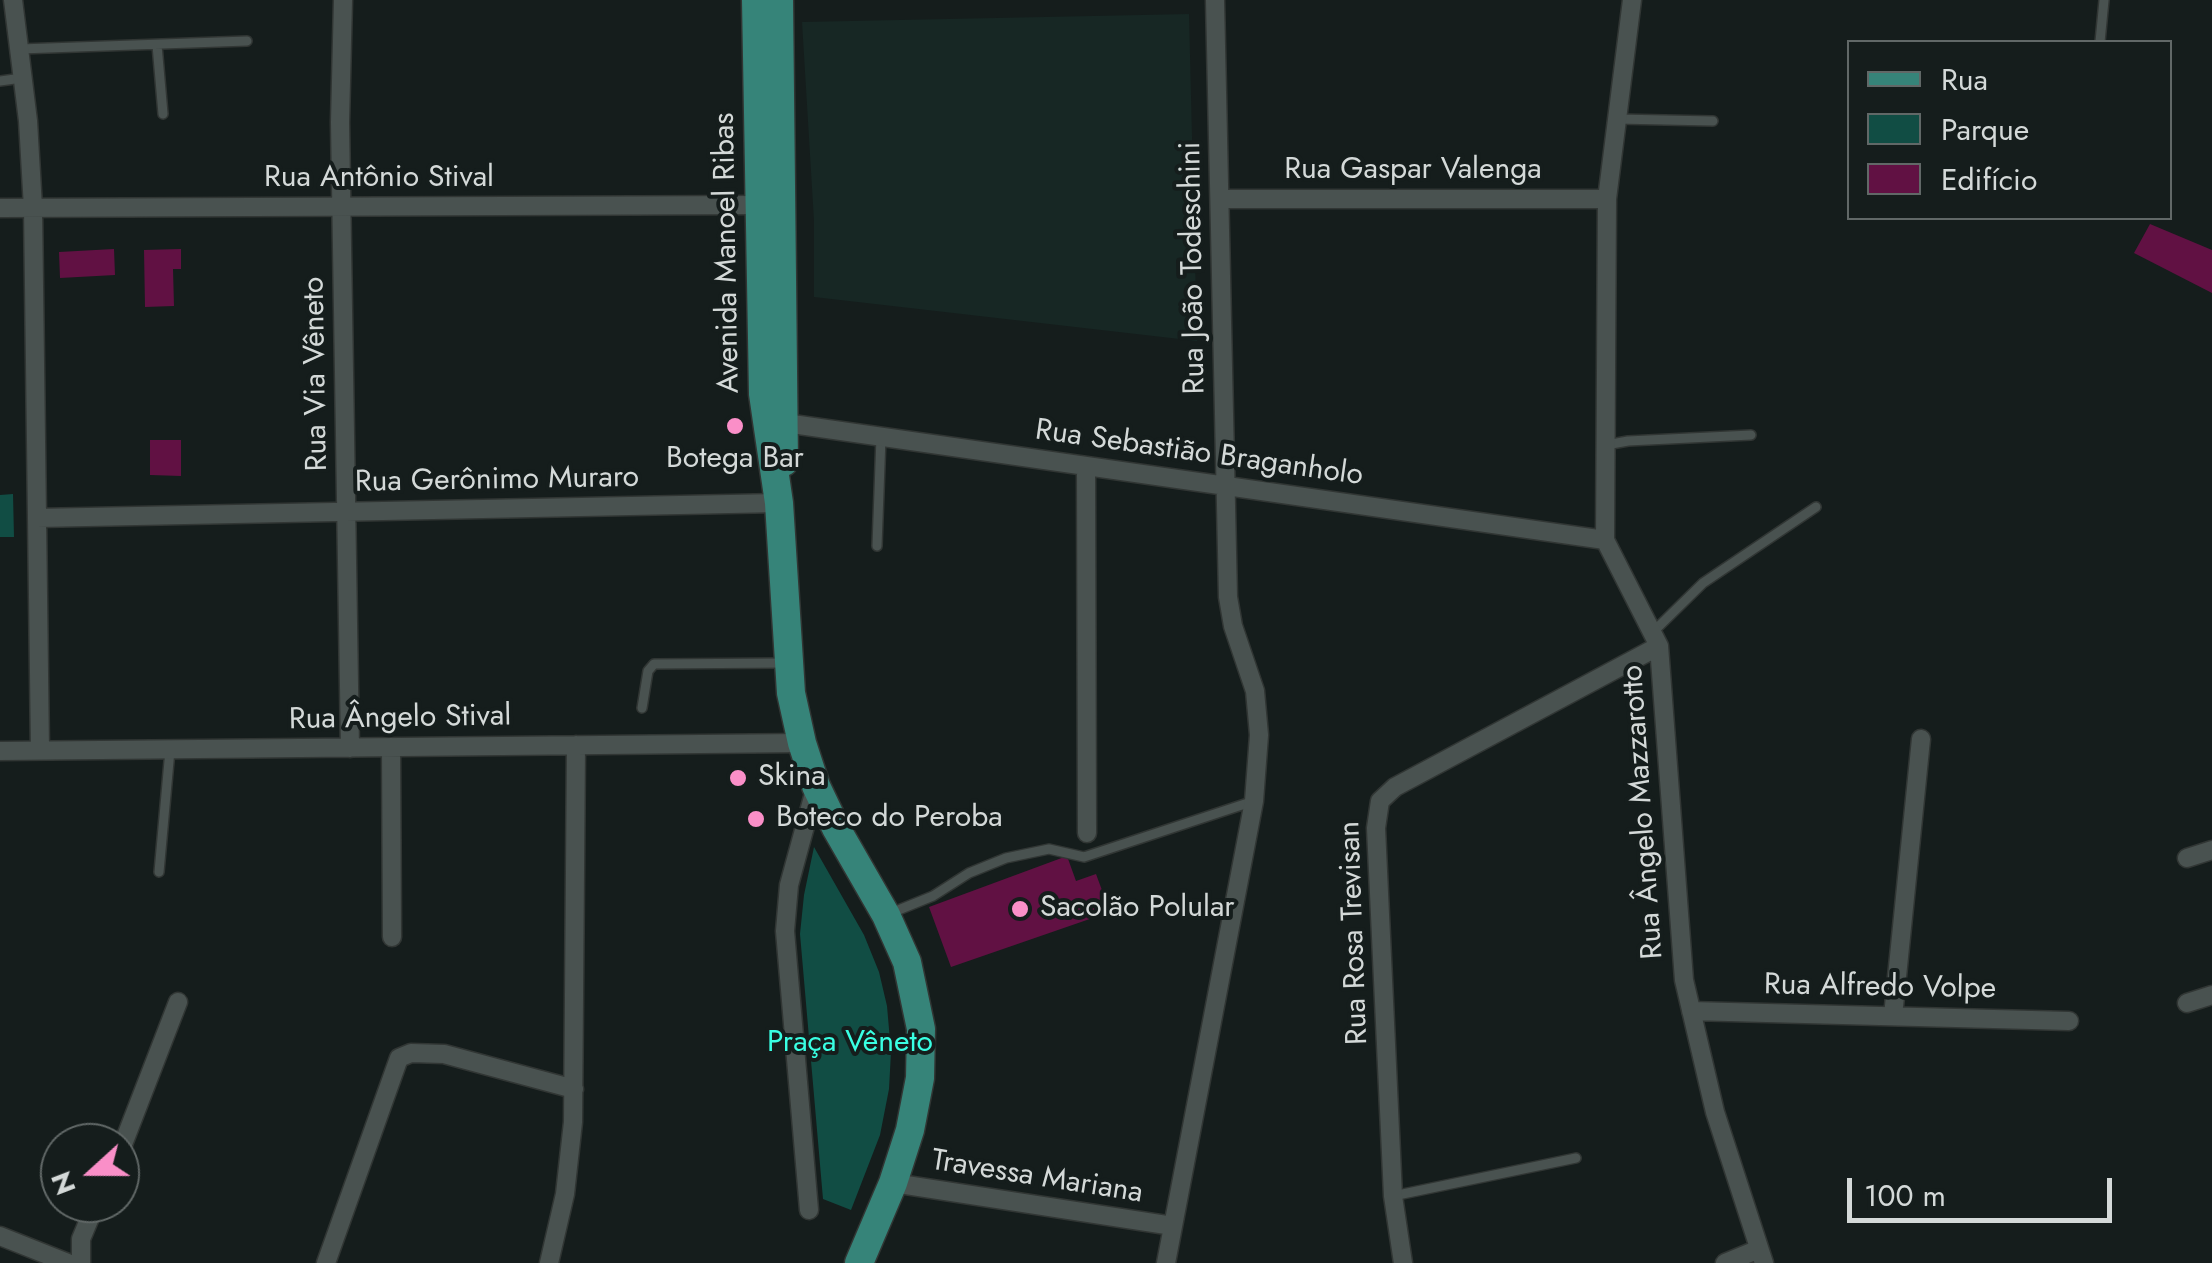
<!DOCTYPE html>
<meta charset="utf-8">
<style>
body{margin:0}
#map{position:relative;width:2212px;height:1263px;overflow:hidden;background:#151d1c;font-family:Jost,sans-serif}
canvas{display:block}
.legend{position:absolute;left:1847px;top:40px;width:325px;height:180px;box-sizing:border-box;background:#151d1c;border:2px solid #616867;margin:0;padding:12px 18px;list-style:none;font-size:30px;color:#d4d9d8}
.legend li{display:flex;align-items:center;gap:20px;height:50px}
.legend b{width:50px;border:2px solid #616867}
.north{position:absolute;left:40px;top:1123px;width:100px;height:100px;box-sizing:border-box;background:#151d1c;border:2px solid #616867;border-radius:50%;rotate:249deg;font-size:28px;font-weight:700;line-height:40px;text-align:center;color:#d4d9d8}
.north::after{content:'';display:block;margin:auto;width:35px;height:45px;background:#fa8fc8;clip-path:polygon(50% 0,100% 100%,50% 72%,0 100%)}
.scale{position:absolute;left:1847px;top:1178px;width:265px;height:45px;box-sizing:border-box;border:5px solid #d4d9d8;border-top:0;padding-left:12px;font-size:30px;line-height:35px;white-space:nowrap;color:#d4d9d8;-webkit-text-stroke:8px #151d1c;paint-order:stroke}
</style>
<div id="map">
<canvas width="2212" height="1263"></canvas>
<ul class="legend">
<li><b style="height:12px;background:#368479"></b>Rua</li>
<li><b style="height:28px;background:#114d44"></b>Parque</li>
<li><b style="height:28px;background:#611143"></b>Edifício</li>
</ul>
<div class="north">N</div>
<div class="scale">100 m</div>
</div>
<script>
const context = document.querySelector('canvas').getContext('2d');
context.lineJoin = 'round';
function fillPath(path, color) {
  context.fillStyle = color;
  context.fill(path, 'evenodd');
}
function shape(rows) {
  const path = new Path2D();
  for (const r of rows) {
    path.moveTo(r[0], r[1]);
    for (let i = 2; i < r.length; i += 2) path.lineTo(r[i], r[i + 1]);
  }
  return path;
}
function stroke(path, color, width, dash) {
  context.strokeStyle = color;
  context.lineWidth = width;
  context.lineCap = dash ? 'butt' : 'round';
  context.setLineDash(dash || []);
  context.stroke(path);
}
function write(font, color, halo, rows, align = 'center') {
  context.font = font + ' Jost,sans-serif';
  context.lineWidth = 8;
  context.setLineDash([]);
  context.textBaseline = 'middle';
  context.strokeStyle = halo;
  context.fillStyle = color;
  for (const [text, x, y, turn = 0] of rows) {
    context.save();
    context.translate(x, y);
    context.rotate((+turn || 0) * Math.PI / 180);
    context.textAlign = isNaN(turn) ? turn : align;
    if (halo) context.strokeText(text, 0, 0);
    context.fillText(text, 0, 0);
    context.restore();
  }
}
const built = shape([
 [1189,14,1197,341,814,297,814,221,802,22]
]);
const green = shape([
 [13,494,14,537,0,537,0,495],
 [814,847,864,935,879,972,887,1006,891,1052,889,1089,880,1135,851,1210,823,1199,800,934,804,895]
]);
const building = shape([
 [2150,224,2212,250,2212,293,2134,253],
 [114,249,115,275,60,278,59,252],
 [181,249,181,269,173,269,174,306,145,307,144,250],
 [150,440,181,440,181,476,150,475],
 [1067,856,1076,881,1096,874,1110,912,951,967,929,907]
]);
const lane = shape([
 [2100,42,2104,0],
 [157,45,163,114],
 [20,49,247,41],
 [0,81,22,78],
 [1617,119,1713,121],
 [1606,445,1628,441,1751,435],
 [877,546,881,437],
 [1652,633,1703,583,1816,507],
 [642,708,648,671,654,664,784,663],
 [159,872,170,750],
 [891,913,933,896,969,873,1006,858,1049,849,1084,857,1254,801],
 [1393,1196,1576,1158]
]);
const street = shape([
 [13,0,28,121,33,208,40,750],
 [343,0,340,122,350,748],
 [1632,0,1607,199,1605,540,1659,646,1684,980,1715,1112,1764,1263],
 [1220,199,1607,199],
 [0,208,759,205],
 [785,423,1605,540],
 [1086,466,1087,833],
 [37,518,779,503],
 [391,747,392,937],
 [0,751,802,743],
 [2187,858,2212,850],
 [2187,1003,2212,995],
 [1691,1011,2069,1021],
 [1893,1016,1921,739],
 [120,1152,178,1002],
 [893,1183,1173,1226],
 [809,1210,785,931,789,885,816,786],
 [0,1236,68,1263],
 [81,1263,81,1239,96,1203],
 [326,1263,399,1058,411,1053,444,1054,574,1089],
 [549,1263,565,1194,573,1122,576,745],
 [1166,1263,1254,801,1259,735,1255,691,1233,626,1228,597,1215,0],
 [1403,1263,1393,1196,1376,828,1380,801,1395,787,1659,646],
 [1725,1263,1759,1249]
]);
const primary = shape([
 [756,0,763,394,779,503,791,693,802,743,816,786,836,828,886,915,907,962,921,1029,920,1078,910,1130,893,1183,859,1263],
 [779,0,784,462]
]);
const markers = [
 [735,426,10,"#fa8fc8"],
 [738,778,10,"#fa8fc8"],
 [756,819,10,"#fa8fc8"],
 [1020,909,10,"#fa8fc8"]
];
const streetNames = [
 ["Rua Gaspar Valenga",1413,171],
 ["Rua Antônio Stival",379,179],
 ["Avenida Manoel Ribas",728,253,-91],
 ["Rua João Todeschini",1194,268,-91],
 ["Rua Via Vêneto",317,374,-91],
 ["Rua Sebastião Braganholo",1199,454,8],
 ["Rua Gerônimo Muraro",497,481,-1],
 ["Rua Ângelo Stival",400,719,-1],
 ["Rua Ângelo Mazzarotto",1644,812,-94],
 ["Rua Rosa Trevisan",1355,933,-92],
 ["Rua Alfredo Volpe",1880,988,1],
 ["Travessa Mariana",1037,1178,9]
];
const poiNames = [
 ["Botega Bar",735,460,"center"],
 ["Skina",758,778],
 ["Boteco do Peroba",776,819],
 ["Sacolão Polular",1040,909]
];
const parkNames = [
 ["Praça Vêneto",850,1044]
];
fillPath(built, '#172724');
fillPath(green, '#114d44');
fillPath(building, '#611143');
stroke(lane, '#313634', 12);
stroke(street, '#313634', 21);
stroke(primary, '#313634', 31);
stroke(lane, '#495250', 9);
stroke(street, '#495250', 18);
stroke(primary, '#368479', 28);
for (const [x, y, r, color] of markers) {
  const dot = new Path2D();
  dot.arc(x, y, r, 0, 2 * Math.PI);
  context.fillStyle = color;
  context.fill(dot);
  stroke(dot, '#151d1c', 4);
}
write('30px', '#d4d9d8', '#151d1c', streetNames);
write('30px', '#d4d9d8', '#151d1c', poiNames, 'left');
write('30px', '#39ffe3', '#151d1c', parkNames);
</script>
